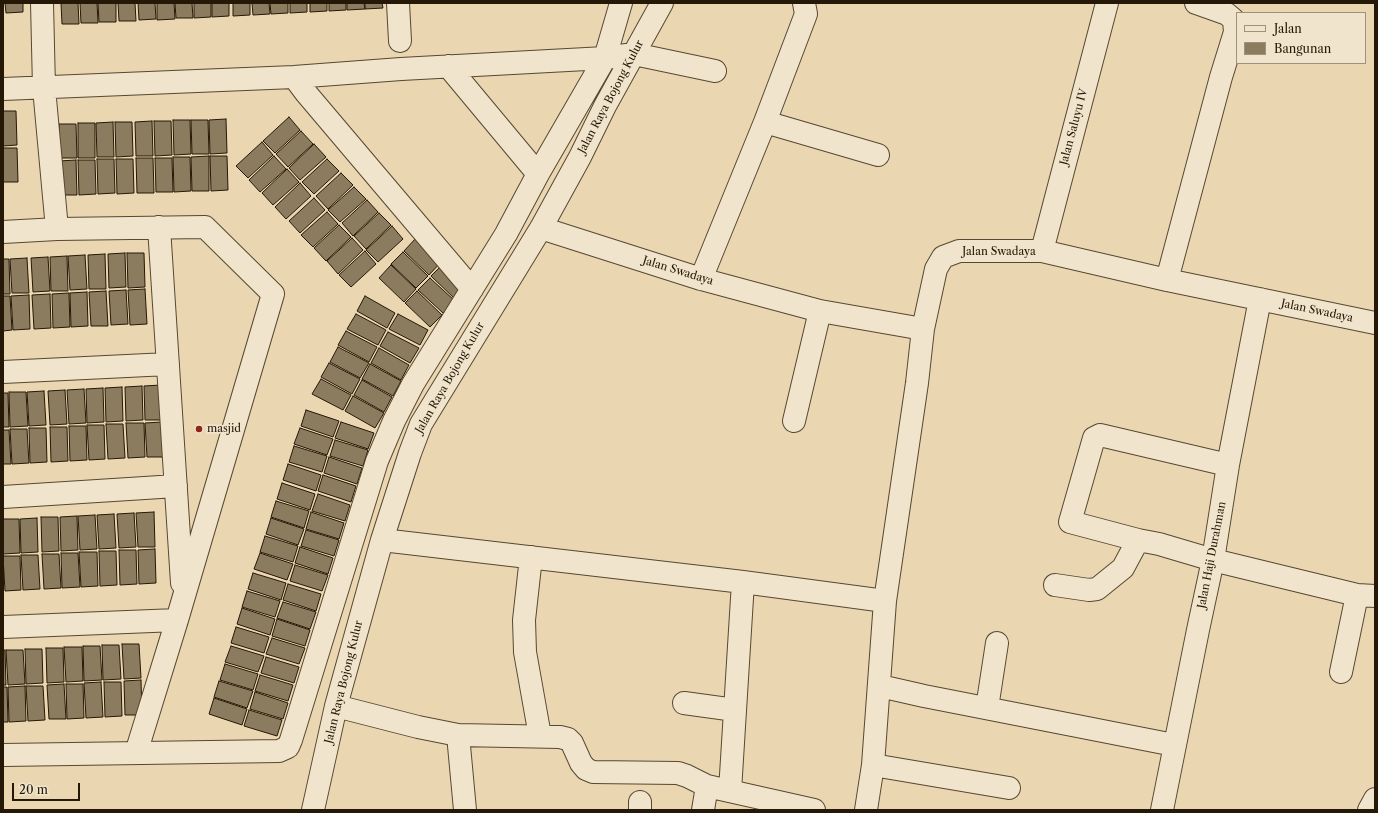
<!DOCTYPE html>
<style>
body{margin:0}
#map{position:relative;width:1378px;height:813px;overflow:hidden;background:#ead6b0;font-family:"Libre Caslon Text",serif}
canvas{display:block}
.frame{position:absolute;inset:0;border:4px solid #251807;pointer-events:none}
.legend{position:absolute;left:1236px;top:12px;width:130px;height:52px;box-sizing:border-box;background:#f1e4cc;border:1px solid #9f927d;margin:0;padding:5px 7px;list-style:none;font-size:12px;color:#251807}
.legend li{display:flex;align-items:center;gap:8px;height:20px}
.legend b{width:20px;border:1px solid #9f927d}
.scale{position:absolute;left:12px;top:783px;width:68px;height:18px;box-sizing:border-box;border:2px solid #251807;border-top:0;padding-left:5px;font-size:12px;line-height:14px;white-space:nowrap;color:#251807;-webkit-text-stroke:3px #f1e4cc;paint-order:stroke}
</style>
<div id="map">
<canvas width="1378" height="813"></canvas>
<div class="frame"></div>
<ul class="legend">
<li><b style="height:5px;background:#f1e4cc"></b>Jalan</li>
<li><b style="height:11px;background:#8b7b5f"></b>Bangunan</li>
</ul>
<div class="scale">20 m</div>
</div>
<script>
const context = document.querySelector('canvas').getContext('2d');
context.lineJoin = 'round';
function fillPath(path, color) {
  context.fillStyle = color;
  context.fill(path, 'evenodd');
}
function shape(rows) {
  const path = new Path2D();
  for (const r of rows) {
    path.moveTo(r[0], r[1]);
    for (let i = 2; i < r.length; i += 2) path.lineTo(r[i], r[i + 1]);
  }
  return path;
}
function stroke(path, color, width, dash) {
  context.strokeStyle = color;
  context.lineWidth = width;
  context.lineCap = dash ? 'butt' : 'round';
  context.setLineDash(dash || []);
  context.stroke(path);
}
function write(font, color, halo, rows, align = 'center') {
  context.font = font + ' "Libre Caslon Text",serif';
  context.lineWidth = 3.5;
  context.setLineDash([]);
  context.textBaseline = 'middle';
  context.strokeStyle = halo;
  context.fillStyle = color;
  for (const [text, x, y, turn = 0] of rows) {
    context.save();
    context.translate(x, y);
    context.rotate((+turn || 0) * Math.PI / 180);
    context.textAlign = isNaN(turn) ? turn : align;
    if (halo) context.strokeText(text, 0, 0);
    context.fillText(text, 0, 0);
    context.restore();
  }
}
const building = shape([
 [5,3,23,3,23,12,6,13,5,3],
 [61,3,78,3,79,24,62,24,61,3],
 [80,3,97,3,98,23,81,23,80,3],
 [98,3,116,3,116,22,99,22,98,3],
 [118,3,135,3,136,21,119,21,118,3],
 [138,3,155,3,156,19,139,20,138,3],
 [157,3,174,3,175,19,157,20,157,3],
 [175,3,192,3,193,18,176,18,175,3],
 [194,3,211,3,211,17,194,18,194,3],
 [212,3,229,3,229,16,212,17,212,3],
 [233,3,250,3,250,15,233,16,233,3],
 [252,3,269,3,270,14,253,15,252,3],
 [270,3,288,3,288,13,271,14,270,3],
 [290,3,307,3,307,12,290,13,290,3],
 [310,3,327,3,327,11,310,12,310,3],
 [329,3,346,3,346,10,329,11,329,3],
 [347,3,364,3,365,9,347,10,347,3],
 [365,3,382,3,383,8,365,9,365,3],
 [3,111,16,111,17,145,3,146,3,111],
 [289,117,300,130,275,153,263,141,289,117],
 [226,119,227,153,210,154,209,120,226,119],
 [173,120,190,120,191,154,174,155,173,120],
 [191,120,208,120,209,154,192,154,191,120],
 [152,121,153,156,136,156,135,122,152,121],
 [154,121,171,121,172,155,155,156,154,121],
 [113,122,114,157,97,157,96,123,113,122],
 [115,122,132,122,133,156,116,157,115,122],
 [78,123,95,123,95,158,78,158,78,123],
 [59,124,76,124,77,158,60,158,59,124],
 [301,131,313,144,288,167,276,154,301,131],
 [262,142,273,155,248,178,236,166,262,142],
 [314,144,326,157,300,180,289,168,314,144],
 [3,148,17,148,18,182,3,182,3,148],
 [209,156,209,191,192,191,191,157,209,156],
 [210,156,227,156,228,190,211,191,210,156],
 [274,156,286,169,260,192,249,180,274,156],
 [173,157,190,157,191,191,174,192,173,157],
 [136,158,153,158,154,193,137,193,136,158],
 [155,158,172,158,173,192,156,192,155,158],
 [97,159,114,159,115,193,98,194,97,159],
 [116,159,133,159,134,193,117,194,116,159],
 [327,159,339,171,314,194,302,182,327,159],
 [76,160,77,195,60,195,59,161,76,160],
 [78,160,95,160,96,194,79,195,78,160],
 [287,169,299,182,273,205,262,193,287,169],
 [341,173,353,185,328,209,316,196,341,173],
 [300,183,311,196,286,219,275,207,300,183],
 [354,187,366,199,340,222,328,210,354,187],
 [314,198,325,210,300,233,289,221,314,198],
 [367,200,378,212,353,236,342,223,367,200],
 [327,212,338,224,313,247,301,235,327,212],
 [379,213,391,225,366,249,354,236,379,213],
 [339,225,351,237,326,261,314,248,339,225],
 [392,226,403,239,378,262,366,250,392,226],
 [352,238,363,250,338,274,327,261,352,238],
 [416,238,441,262,429,275,404,251,416,238],
 [365,251,376,264,351,287,339,275,365,251],
 [403,252,428,276,416,288,391,264,403,252],
 [125,253,126,287,109,288,108,254,125,253],
 [127,253,144,253,145,287,128,288,127,253],
 [105,254,106,289,89,289,88,255,105,254],
 [85,255,87,289,70,290,68,256,85,255],
 [67,256,68,291,51,291,50,257,67,256],
 [48,257,50,291,33,292,31,258,48,257],
 [27,258,29,293,12,293,10,259,27,258],
 [3,259,9,259,10,294,3,294,3,259],
 [443,264,468,288,456,300,431,276,443,264],
 [391,265,416,289,404,302,379,278,391,265],
 [430,278,455,301,443,313,418,290,430,278],
 [145,289,147,324,130,325,128,290,145,289],
 [126,290,128,324,111,325,109,291,126,290],
 [106,291,108,326,91,326,89,292,106,291],
 [417,291,442,315,430,327,405,303,417,291],
 [87,292,88,326,71,327,70,293,87,292],
 [69,293,70,327,53,328,52,294,69,293],
 [50,294,51,328,34,329,32,295,50,294],
 [29,295,30,329,13,330,11,296,29,295],
 [3,296,10,296,12,330,3,331,3,296],
 [365,296,395,313,387,328,357,311,365,296],
 [356,314,386,330,378,345,347,329,356,314],
 [398,314,428,330,420,345,389,329,398,314],
 [346,331,377,347,369,362,338,345,346,331],
 [388,332,419,348,410,363,380,346,388,332],
 [338,347,369,363,360,378,330,362,338,347],
 [379,348,409,365,401,380,371,363,379,348],
 [329,363,360,379,352,394,321,377,329,363],
 [370,364,401,381,393,396,362,379,370,364],
 [321,379,351,395,343,410,312,394,321,379],
 [362,380,392,397,384,412,354,395,362,380],
 [161,385,162,420,145,420,144,386,161,385],
 [142,386,143,420,126,421,125,387,142,386],
 [122,387,123,421,106,422,105,388,122,387],
 [103,388,104,422,87,423,86,389,103,388],
 [84,389,86,423,69,424,67,390,84,389],
 [65,390,67,424,50,425,48,391,65,390],
 [44,391,46,425,29,426,27,392,44,391],
 [9,392,26,392,28,426,10,427,9,392],
 [3,393,8,393,9,427,3,427,3,393],
 [353,396,384,413,375,428,345,411,353,396],
 [306,410,339,421,333,437,301,426,306,410],
 [162,422,164,457,147,457,145,423,162,422],
 [341,422,374,433,368,449,335,438,341,422],
 [126,423,144,423,145,457,128,458,126,423],
 [106,424,123,424,125,458,108,459,106,424],
 [87,425,104,425,105,459,89,460,87,425],
 [69,426,86,426,87,460,70,461,69,426],
 [50,427,67,427,68,461,51,462,50,427],
 [29,428,46,428,47,462,30,463,29,428],
 [300,428,333,439,327,455,294,444,300,428],
 [10,429,27,429,29,463,12,464,10,429],
 [3,430,9,430,11,464,3,464,3,430],
 [335,440,368,450,363,466,330,456,335,440],
 [294,446,327,456,322,472,289,462,294,446],
 [329,457,362,468,357,484,324,473,329,457],
 [288,464,321,475,316,491,283,480,288,464],
 [323,475,356,486,351,502,318,491,323,475],
 [282,483,315,494,310,510,277,499,282,483],
 [318,494,350,505,345,521,312,511,318,494],
 [276,501,309,511,304,528,271,517,276,501],
 [154,512,155,547,138,547,136,513,154,512],
 [311,512,344,523,339,539,306,529,311,512],
 [134,513,136,547,119,548,117,514,134,513],
 [114,514,116,548,99,549,97,515,114,514],
 [95,515,97,549,80,550,78,516,95,515],
 [77,516,78,550,61,551,60,517,77,516],
 [41,517,58,517,59,551,42,552,41,517],
 [37,518,38,552,21,553,20,519,37,518],
 [271,518,304,529,298,545,266,534,271,518],
 [3,519,19,519,20,553,3,554,3,519],
 [306,530,339,540,334,556,301,546,306,530],
 [265,536,298,546,293,562,260,552,265,536],
 [300,547,333,558,328,574,295,563,300,547],
 [155,549,156,583,139,584,138,550,155,549],
 [119,550,136,550,137,584,120,585,119,550],
 [99,551,116,551,117,585,100,586,99,551],
 [79,552,97,552,98,586,81,587,79,552],
 [61,553,78,553,80,587,62,588,61,553],
 [260,553,293,564,287,580,254,569,260,553],
 [42,554,59,554,61,588,44,589,42,554],
 [21,555,38,555,40,589,23,590,21,555],
 [3,556,20,556,21,590,5,591,3,556],
 [295,565,328,575,322,591,290,581,295,565],
 [253,573,286,583,281,600,248,589,253,573],
 [288,584,321,594,316,611,283,600,288,584],
 [247,591,280,601,275,617,242,607,247,591],
 [283,602,316,612,310,629,277,618,283,602],
 [242,608,275,619,270,635,237,624,242,608],
 [277,619,310,630,305,646,272,636,277,619],
 [236,627,269,637,264,653,231,643,236,627],
 [272,638,305,648,299,664,266,654,272,638],
 [122,644,139,644,141,678,124,679,122,644],
 [102,645,119,645,121,679,103,680,102,645],
 [83,646,100,646,102,680,84,681,83,646],
 [231,646,264,656,258,672,225,662,231,646],
 [64,647,82,647,83,681,66,682,64,647],
 [46,648,63,648,64,682,47,683,46,648],
 [25,649,42,649,43,683,26,684,25,649],
 [3,650,5,650,6,685,3,685,3,650],
 [6,650,23,650,25,684,8,685,6,650],
 [266,657,299,667,294,683,261,673,266,657],
 [225,664,258,674,253,690,220,680,225,664],
 [260,675,293,685,288,701,255,691,260,675],
 [141,680,142,715,125,715,124,681,141,680],
 [219,681,253,691,247,708,214,697,219,681],
 [101,682,103,717,86,718,84,683,101,682],
 [104,682,121,682,122,716,105,717,104,682],
 [64,684,66,719,49,719,47,685,64,684],
 [66,684,83,684,84,718,67,719,66,684],
 [25,686,26,721,9,722,8,687,25,686],
 [26,686,43,686,45,720,28,721,26,686],
 [3,687,7,687,8,722,3,722,3,687],
 [255,692,288,703,283,719,250,709,255,692],
 [214,698,247,709,242,725,209,714,214,698],
 [249,710,282,720,277,736,244,726,249,710]
]);
const minor = shape([
 [42,3,44,88,57,229],
 [398,3,400,41],
 [448,66,538,174],
 [294,77,306,93,472,289],
 [3,89,294,77,401,69,605,58,634,54,715,71],
 [765,122,878,155],
 [159,227,182,583],
 [541,228,701,279,820,311,923,329,936,269,943,257,959,251,1042,251,1167,280,1375,323],
 [3,232,57,229,205,227,273,294,177,620,136,753],
 [1042,251,1107,3],
 [701,279,765,122,806,14,804,3],
 [1167,280,1221,77,1235,32,1234,20,1227,14,1196,3],
 [3,372,168,364],
 [794,421,820,311],
 [3,497,176,486],
 [382,540,743,582,885,601,873,765,866,810],
 [1138,540,1070,522,1094,438,1100,435,1228,465],
 [531,557,524,620,525,652,540,736],
 [1055,585,1089,590,1097,589,1123,568,1138,540,1159,544,1213,560,1357,595],
 [885,601,917,383,923,329],
 [3,627,177,620],
 [1341,672,1357,595,1375,596],
 [880,686,924,696,1174,745],
 [684,703,735,710],
 [336,706,418,727,458,735],
 [987,708,997,643],
 [3,755,279,751,288,747,291,740,377,461,394,421,413,384,506,234,538,174,605,58,621,3],
 [873,765,1009,788],
 [730,791,743,582],
 [640,802,640,810],
 [313,810,336,706,382,540,410,453,421,424,541,228,580,157,605,106,662,3],
 [465,810,458,735,560,737,568,739,572,743,581,763,586,769,593,772,678,773,687,776,707,786,814,810],
 [703,810,707,786],
 [1162,810,1198,630,1213,560,1228,465,1260,299],
 [1369,810,1375,799]
]);
const markers = [
 [199,429,4,"#8f2418"]
];
const streetNames = [
 ["Jalan Raya Bojong Kulur",611,97,-62],
 ["Jalan Saluyu IV",1074,127,-75],
 ["Jalan Swadaya",999,252],
 ["Jalan Swadaya",678,271,17],
 ["Jalan Swadaya",1317,311,12],
 ["Jalan Raya Bojong Kulur",450,378,-60],
 ["Jalan Haji Durahman",1212,555,-79],
 ["Jalan Raya Bojong Kulur",344,682,-76]
];
const poiNames = [
 ["masjid",207,429]
];
fillPath(building, '#8b7b5f');
stroke(building, '#251807', 1);
stroke(minor, '#564831', 24);
stroke(minor, '#f1e4cc', 22);
for (const [x, y, r, color] of markers) {
  const dot = new Path2D();
  dot.arc(x, y, r, 0, 2 * Math.PI);
  context.fillStyle = color;
  context.fill(dot);
  stroke(dot, '#f1e4cc', 1.5);
}
write('11px', '#251807', '#f1e4cc', streetNames);
write('11px', '#251807', '#f1e4cc', poiNames, 'left');
</script>
